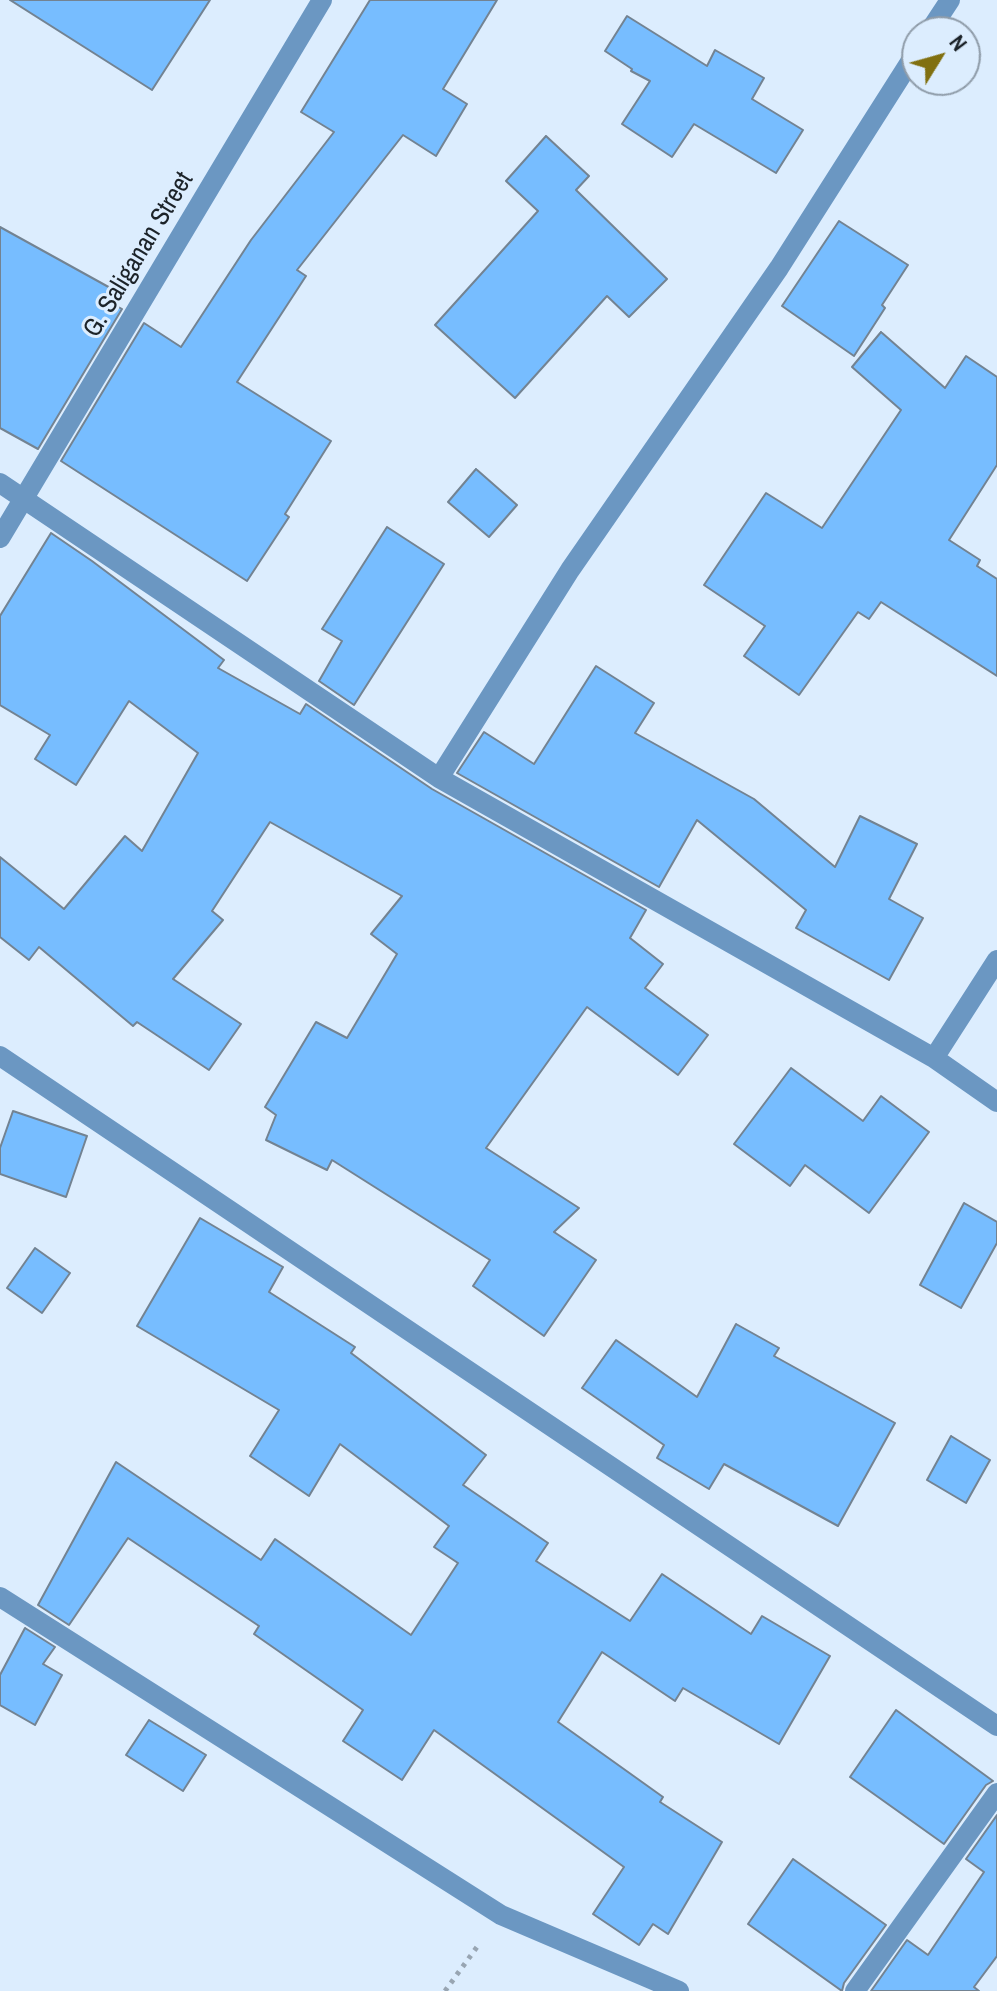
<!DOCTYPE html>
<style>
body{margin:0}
#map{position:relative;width:997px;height:1991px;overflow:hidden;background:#dcedfe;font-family:"Archivo Narrow",sans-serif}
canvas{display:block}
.north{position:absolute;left:901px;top:16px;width:80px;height:80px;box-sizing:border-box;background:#dcedfe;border:2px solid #8f9ca9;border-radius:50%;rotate:53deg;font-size:22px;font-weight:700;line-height:32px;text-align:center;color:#1c2329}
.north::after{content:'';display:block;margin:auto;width:28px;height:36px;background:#817010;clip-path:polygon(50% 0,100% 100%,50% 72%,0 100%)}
</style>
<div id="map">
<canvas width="997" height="1991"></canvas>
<div class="north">N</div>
</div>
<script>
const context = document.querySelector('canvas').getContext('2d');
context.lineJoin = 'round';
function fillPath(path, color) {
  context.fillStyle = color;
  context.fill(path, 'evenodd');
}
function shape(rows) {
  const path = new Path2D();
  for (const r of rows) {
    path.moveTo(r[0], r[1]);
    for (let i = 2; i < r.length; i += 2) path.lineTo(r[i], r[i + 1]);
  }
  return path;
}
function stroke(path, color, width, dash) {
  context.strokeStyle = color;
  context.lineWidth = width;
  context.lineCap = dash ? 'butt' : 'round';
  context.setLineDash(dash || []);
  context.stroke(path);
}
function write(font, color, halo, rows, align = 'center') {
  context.font = font + ' "Archivo Narrow",sans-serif';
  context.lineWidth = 6;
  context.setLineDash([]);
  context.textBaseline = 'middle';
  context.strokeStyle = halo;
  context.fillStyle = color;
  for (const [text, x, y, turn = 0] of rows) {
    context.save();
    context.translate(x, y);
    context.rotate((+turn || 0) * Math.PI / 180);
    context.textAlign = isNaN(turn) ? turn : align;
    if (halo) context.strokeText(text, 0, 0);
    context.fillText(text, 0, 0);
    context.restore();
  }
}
const building = shape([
 [10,0,210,0,152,90,10,0],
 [370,0,497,0,443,89,467,104,436,156,403,135,297,270,306,276,237,382,331,441,285,514,289,517,247,581,61,461,144,323,181,347,251,240,334,132,301,112,370,0],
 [627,16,707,66,715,50,764,78,752,99,803,130,776,173,694,124,672,157,622,124,650,81,631,71,632,69,605,51,627,16],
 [546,136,589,176,576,190,667,279,629,317,607,296,515,398,435,325,538,211,506,181,546,136],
 [839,221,908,265,882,305,885,308,854,356,782,306,839,221],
 [0,227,114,290,108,301,122,309,38,449,0,428,0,227],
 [881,332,945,388,966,356,997,377,997,465,949,540,980,560,977,566,997,579,997,676,881,602,869,619,858,612,799,695,744,656,765,626,704,585,766,493,822,528,901,410,852,367,881,332],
 [476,469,517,505,489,537,448,502,476,469],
 [387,527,444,564,354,705,319,681,342,641,322,629,387,527],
 [51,533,92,561,224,660,218,668,300,714,306,704,432,789,646,910,630,938,663,964,645,988,708,1035,678,1075,587,1007,486,1148,579,1208,554,1232,596,1260,544,1336,473,1286,490,1260,332,1160,327,1170,266,1140,276,1115,265,1107,316,1022,347,1038,397,954,371,934,402,896,270,822,212,911,223,920,173,979,241,1024,209,1070,137,1022,133,1026,39,947,29,960,0,937,0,857,64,909,125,836,142,851,198,753,129,701,76,785,35,759,50,735,0,705,0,616,51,533],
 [596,666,654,703,635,733,754,799,835,867,860,816,917,844,889,899,923,918,889,980,796,928,806,910,697,820,659,887,457,773,484,732,534,764,596,666],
 [791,1068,863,1121,881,1096,929,1132,869,1213,805,1165,790,1186,734,1144,791,1068],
 [13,1111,87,1136,66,1197,0,1174,0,1148,13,1111],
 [964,1203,997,1222,997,1243,961,1308,920,1285,964,1203],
 [200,1218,283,1267,269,1292,355,1347,351,1353,486,1455,463,1485,548,1543,536,1561,630,1621,662,1574,751,1634,762,1616,830,1656,779,1744,683,1688,675,1701,602,1652,558,1722,663,1797,660,1802,722,1842,668,1934,653,1924,639,1945,593,1914,624,1867,434,1730,402,1780,343,1741,363,1710,254,1634,259,1626,128,1538,69,1625,38,1605,116,1462,261,1560,275,1539,411,1635,458,1563,434,1547,449,1526,340,1444,309,1496,250,1456,279,1410,137,1326,200,1218],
 [35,1248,70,1273,42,1313,7,1288,35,1248],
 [736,1324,779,1348,774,1356,895,1423,838,1526,724,1464,709,1489,657,1458,664,1445,582,1388,616,1340,697,1397,736,1324],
 [951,1436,990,1460,966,1503,927,1480,951,1436],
 [25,1628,55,1647,43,1664,62,1675,35,1725,0,1705,0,1675,25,1628],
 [896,1710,993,1781,986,1785,944,1844,850,1777,896,1710],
 [149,1720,206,1755,183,1791,126,1755,149,1720],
 [997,1815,997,1956,974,1987,979,1991,871,1991,907,1940,928,1955,984,1872,966,1859,997,1815],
 [793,1859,886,1925,844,1983,842,1991,748,1924,793,1859]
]);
const path = shape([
 [445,1991,477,1947]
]);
const street = shape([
 [929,32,950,0],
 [0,483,439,778,934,1058,997,1102],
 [0,538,322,0],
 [439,778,570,570,779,268,917,51],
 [0,1056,997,1726],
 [934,1058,997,960],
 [0,1597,501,1915,679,1991],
 [855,1991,997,1793]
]);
const streetNames = [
 ["G. Saliganan Street",139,255,-59]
];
fillPath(building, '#77bdff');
stroke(building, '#738392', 2);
stroke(path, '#98a5b2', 5, [4, 6]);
stroke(street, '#6b97c2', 20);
write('26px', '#1c2329', '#dcedfe', streetNames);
</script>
